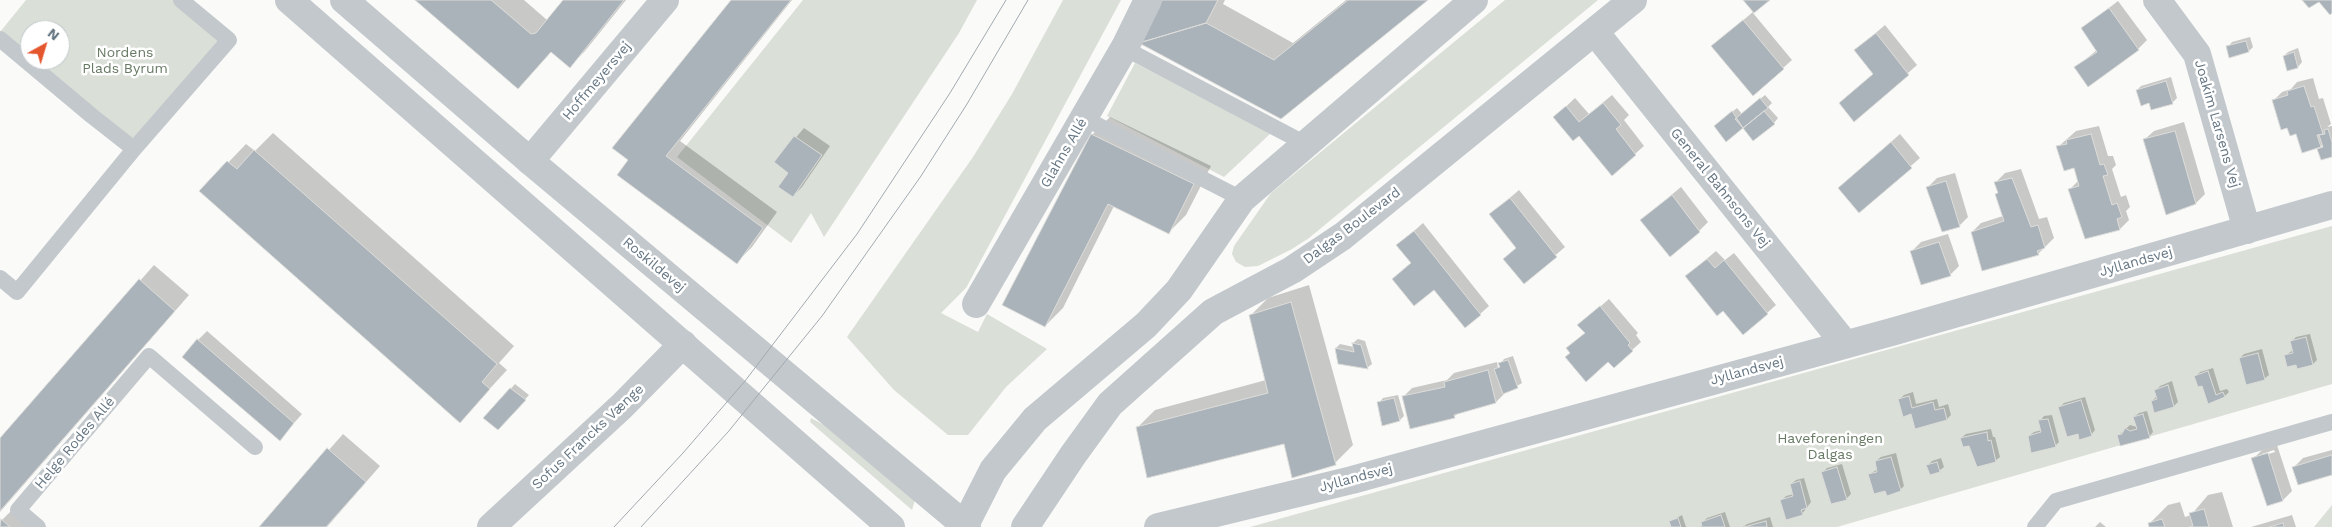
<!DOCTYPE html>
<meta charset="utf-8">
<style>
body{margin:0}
#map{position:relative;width:2332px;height:527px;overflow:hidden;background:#fafaf8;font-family:"Work Sans",sans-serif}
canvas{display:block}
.north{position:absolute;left:20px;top:20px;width:50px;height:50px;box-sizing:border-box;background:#fff;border:1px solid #c1c8cd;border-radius:50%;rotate:39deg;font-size:14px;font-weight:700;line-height:20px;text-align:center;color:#657683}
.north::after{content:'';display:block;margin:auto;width:18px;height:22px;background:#e4572e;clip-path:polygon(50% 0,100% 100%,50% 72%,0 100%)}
</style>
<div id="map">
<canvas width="2332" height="527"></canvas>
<div class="north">N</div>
</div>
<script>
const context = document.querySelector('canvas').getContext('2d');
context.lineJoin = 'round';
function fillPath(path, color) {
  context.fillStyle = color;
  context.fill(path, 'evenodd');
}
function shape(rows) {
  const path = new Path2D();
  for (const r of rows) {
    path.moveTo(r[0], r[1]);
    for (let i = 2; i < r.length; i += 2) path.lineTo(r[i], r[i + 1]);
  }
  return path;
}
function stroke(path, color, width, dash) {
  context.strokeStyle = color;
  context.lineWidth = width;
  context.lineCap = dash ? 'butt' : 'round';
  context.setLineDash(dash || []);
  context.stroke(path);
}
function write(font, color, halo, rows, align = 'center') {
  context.font = font + ' "Work Sans",sans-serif';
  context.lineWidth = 5;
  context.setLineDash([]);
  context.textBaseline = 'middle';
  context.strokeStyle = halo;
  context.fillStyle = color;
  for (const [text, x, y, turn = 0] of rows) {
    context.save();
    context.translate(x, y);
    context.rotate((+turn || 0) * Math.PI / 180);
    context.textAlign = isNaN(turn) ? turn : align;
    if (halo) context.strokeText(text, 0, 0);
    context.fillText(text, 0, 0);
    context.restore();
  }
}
const green = shape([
 [26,0,174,0,223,40,134,149,0,39,0,32],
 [30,30,60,30,60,60,30,60],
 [803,0,977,0,959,33,824,237,811,213,791,243,677,157],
 [1063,0,1121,0,966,288,941,313,978,332,987,314,1047,349,1006,387,968,435,948,435,894,390,847,337,973,157,1012,94],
 [1505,0,1598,0,1309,238,1292,249,1258,266,1245,267,1236,262,1232,254,1234,246,1271,193],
 [1135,63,1271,133,1224,177,1107,116],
 [2332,226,2332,384,1837,527,1250,527],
 [811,418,824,425,915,500,912,510,810,422],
 [2332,505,2332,527,2314,527]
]);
const shadow = shape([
 [417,0,524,0,547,20,565,0,626,0,585,51,570,66,552,51],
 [733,0,792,0,680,141,777,212,752,247,737,262,629,160],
 [1163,0,1225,0,1223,4,1293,43,1346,0,1426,0,1281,117],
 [1745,0,1768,0,1753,13,1792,60,1783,68,1713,46,1754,11],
 [2118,1,2147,40,2138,49,2076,67,2097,50,2083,28],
 [1885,25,1917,65,1855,120,1874,74,1865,42],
 [2250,37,2253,47,2249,51,2228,47,2232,42],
 [2298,48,2302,62,2298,67,2284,56,2288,52],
 [2171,77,2177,98,2172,103,2150,102,2137,90,2141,86],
 [2313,78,2319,99,2323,98,2331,124,2327,127,2332,126,2332,156,2319,149,2324,145,2303,151,2297,133,2273,101,2282,92,2291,89,2297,82],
 [1612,95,1629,115,1624,120,1644,146,1612,174,1579,134,1555,117,1575,98,1589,114],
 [1765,95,1772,103,1768,107,1778,118,1774,123,1743,127,1720,122,1737,108,1742,114],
 [1110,117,1211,166,1186,215,1168,233,1114,206,1063,308,1045,326,1092,135],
 [2184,122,2205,194,2196,203,2145,139,2154,131],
 [2099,126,2108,156,2113,156,2116,165,2112,169,2121,197,2126,195,2130,207,2126,211,2129,220,2120,229,2086,238,2069,190,2079,180,2075,166,2058,147,2076,131],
 [804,128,830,146,802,187,793,196,790,173,776,161],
 [273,133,514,346,499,363,507,370,460,421,201,191,246,144,255,151],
 [1900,134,1920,158,1859,211,1849,179],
 [2021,169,2039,219,2047,217,2054,238,2038,254,1972,232,1981,223,2003,216,1996,194,1999,191,1996,182,2005,173],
 [1955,173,1968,217,1959,226,1928,187,1937,178],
 [1681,187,1708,222,1699,231,1641,220],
 [1519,190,1565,247,1524,282,1505,259,1517,248,1491,214],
 [1423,223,1489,306,1480,314,1402,270,1412,262,1398,245],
 [1948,234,1959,266,1950,275,1912,251,1921,242],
 [1716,251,1725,260,1734,253,1776,305,1767,313,1696,268],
 [154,265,189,295,0,512,0,440],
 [1309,285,1353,445,1335,463,1285,443,1137,428,1155,410,1266,380,1250,316,1268,298],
 [1609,299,1638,333,1636,335,1641,342,1632,350,1608,360,1571,353,1568,348,1586,332,1579,325],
 [207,331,302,414,280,439,198,340],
 [2310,334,2317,360,2313,364,2285,356,2293,350,2291,342,2296,337],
 [1358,339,1365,341,1372,364,1367,368,1339,363,1336,348,1340,344,1354,347,1353,343],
 [2262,349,2269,375,2264,379,2240,358,2244,354],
 [1513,356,1522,383,1505,393,1496,402,1459,412,1454,417,1403,397,1412,388,1447,380,1454,373,1497,362,1498,368,1504,359],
 [2213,368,2220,391,2227,389,2229,392,2225,396,2209,403,2203,384,2196,376,2200,372],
 [2172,381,2178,402,2174,406,2152,401,2157,396,2156,390,2160,386],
 [515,384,529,395,498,429,485,418],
 [1913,392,1916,404,1937,399,1939,407,1948,404,1951,415,1947,419,1912,413,1899,400,1904,395],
 [1398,395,1404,416,1400,420,1379,403,1383,398],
 [2085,397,2095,430,2091,435,2078,433,2060,407,2064,403],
 [2147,411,2153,432,2149,437,2118,436,2130,425,2137,427,2134,417,2139,413],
 [2052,415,2059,442,2055,446,2029,436,2034,432,2042,430,2040,421,2044,416],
 [1991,429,1993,437,1995,437,2000,457,1995,461,1961,438,1966,434],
 [343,434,380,466,327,527,261,527],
 [2277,445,2292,491,2283,500,2267,505,2253,459,2262,450],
 [2274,450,2275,452,2262,456,2262,454],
 [2332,450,2332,474,2294,467,2303,458],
 [1896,453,1904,486,1900,490,1886,489,1870,474,1878,469,1876,461,1881,457],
 [1941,458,1944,467,1939,471,1928,465,1932,461],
 [1842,464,1851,494,1846,499,1823,472,1827,468],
 [1804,478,1811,502,1802,514,1782,500,1786,496,1794,494,1791,484,1796,480],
 [2222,492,2233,527,2151,527,2150,523,2168,505,2180,502,2185,517,2191,515,2208,495],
 [14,508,37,527,0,527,0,522],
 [1725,512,1730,527,1700,527,1703,526,1702,523,1707,518],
 [1682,515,1686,527,1672,527,1670,522],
 [2292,515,2296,527,2251,527],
 [1770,517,1773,527,1743,527,1747,524],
 [2100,522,2106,527,2095,527]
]);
const building = shape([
 [415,0,491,0,531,34,536,33,563,0,624,0,570,68,551,52,518,89,415,0],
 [731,0,791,0,666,156,763,228,737,264,617,175,628,160,612,148,731,0],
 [1162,0,1218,0,1206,23,1139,43,1162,0],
 [1348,0,1428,0,1281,119,1139,43,1206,23,1274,60,1348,0],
 [1743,0,1770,0,1754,13,1743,0],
 [2302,0,2332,0,2332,13,2330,15,2319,2,2309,8,2302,0],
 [2109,8,2139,50,2088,87,2074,67,2097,52,2081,28,2109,8],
 [1743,20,1784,69,1753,96,1711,46,1743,20],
 [1876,33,1909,75,1854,122,1839,103,1873,74,1854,50,1876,33],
 [2246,41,2249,52,2229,58,2226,46,2246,41],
 [2294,52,2298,68,2287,71,2283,56,2294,52],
 [2166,81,2173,104,2151,110,2149,103,2141,106,2136,90,2166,81],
 [2304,86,2311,107,2314,106,2323,134,2317,135,2321,147,2302,153,2296,134,2290,136,2287,128,2281,130,2272,100,2288,95,2287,91,2304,86],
 [1760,98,1768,108,1743,128,1735,119,1760,98],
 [1603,103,1621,125,1616,129,1636,155,1612,176,1579,136,1573,141,1553,117,1566,106,1579,122,1603,103],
 [1732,111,1743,128,1726,142,1714,126,1732,111],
 [1764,111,1775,124,1753,141,1743,128,1764,111],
 [2328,129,2332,142,2332,157,2321,160,2317,149,2323,147,2319,135,2325,134,2324,130,2328,129],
 [2175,131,2196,204,2166,215,2143,139,2175,131],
 [1091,134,1194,184,1169,234,1108,204,1045,327,1002,305,1091,134],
 [2091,134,2100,165,2104,164,2108,175,2103,176,2112,205,2117,203,2122,217,2117,219,2120,230,2085,239,2068,189,2079,186,2074,168,2064,171,2056,146,2067,144,2066,140,2091,134],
 [794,136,822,155,793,197,778,187,788,173,774,162,794,136],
 [1891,142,1912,168,1859,213,1838,188,1891,142],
 [254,150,497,364,482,382,490,389,460,423,199,191,227,161,237,169,254,150],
 [2012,178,2031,227,2038,225,2045,248,2037,251,2039,255,1982,271,1971,232,2004,221,1995,194,1998,193,1994,182,2012,178],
 [1946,181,1960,227,1942,232,1926,187,1946,181],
 [1672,195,1700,232,1670,257,1640,220,1672,195],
 [1510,198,1557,257,1524,284,1503,259,1516,248,1489,214,1510,198],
 [1414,231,1481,315,1465,328,1434,290,1414,306,1392,279,1411,263,1396,245,1414,231],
 [1939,242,1951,276,1921,285,1910,251,1939,242],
 [1707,259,1715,268,1724,260,1768,314,1743,335,1723,311,1717,316,1685,276,1707,259],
 [139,279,175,311,0,511,0,438,139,279],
 [1291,302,1336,465,1292,478,1284,444,1147,478,1136,427,1268,393,1249,315,1291,302],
 [1600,306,1630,343,1628,345,1633,351,1614,368,1608,362,1586,382,1565,357,1570,353,1566,348,1585,333,1577,325,1600,306],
 [2306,337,2313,365,2297,369,2296,365,2287,367,2284,355,2293,353,2290,341,2306,337],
 [197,339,294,423,280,441,182,357,197,339],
 [1352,343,1361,345,1368,369,1338,364,1335,348,1354,352,1352,343],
 [2258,353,2265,380,2246,385,2239,358,2258,353],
 [1508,360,1518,388,1503,394,1494,369,1500,367,1498,363,1508,360],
 [1488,370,1496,403,1454,415,1455,418,1410,429,1402,396,1445,387,1444,382,1488,370],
 [2208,371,2216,395,2223,392,2225,397,2208,404,2202,386,2198,387,2194,376,2208,371],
 [2168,385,2174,407,2154,413,2151,401,2157,399,2154,390,2168,385],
 [510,388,526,400,498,430,483,418,510,388],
 [1909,396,1912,408,1933,402,1935,410,1944,408,1947,420,1915,429,1911,414,1903,417,1898,399,1909,396],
 [1394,398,1400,421,1382,426,1377,402,1394,398],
 [2081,400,2092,436,2079,440,2078,434,2067,437,2058,407,2081,400],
 [2143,414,2150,438,2120,446,2117,435,2122,434,2125,428,2130,431,2137,429,2133,417,2143,414],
 [2048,419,2056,447,2031,453,2028,436,2041,432,2038,420,2048,419],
 [1987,432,1988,441,1991,440,1996,462,1977,467,1969,446,1963,447,1960,438,1987,432],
 [327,448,366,482,326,527,259,527,327,448],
 [2268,453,2283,501,2267,506,2251,458,2268,453],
 [2332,455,2332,475,2298,485,2292,467,2332,455],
 [1891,457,1901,491,1887,496,1885,491,1874,494,1868,474,1877,472,1875,461,1891,457],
 [1937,462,1940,472,1930,475,1926,465,1937,462],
 [1837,467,1847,500,1831,504,1821,472,1837,467],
 [1800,481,1807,508,1801,510,1803,515,1786,520,1780,500,1793,496,1790,484,1800,481],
 [2204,509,2209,527,2189,527,2193,526,2189,513,2204,509],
 [1721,515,1725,527,1702,527,1701,522,1721,515],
 [1678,518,1681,527,1671,527,1669,521,1678,518],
 [1,519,10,527,0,527,1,519],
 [2162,519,2165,527,2149,527,2148,523,2162,519],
 [1766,521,1767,527,1744,527,1766,521],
 [2283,523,2284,527,2269,527,2283,523]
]);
const service = shape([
 [0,39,92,116,134,149],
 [1124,48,1306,144],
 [1084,118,1242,199],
 [0,278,17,292,134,149,229,40,181,0],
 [38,527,18,510,149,356,255,447],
 [2035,527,2056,501,2332,422]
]);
const minor = shape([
 [2157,0,2197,54,2247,230],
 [1595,32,1845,344],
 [530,161,665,0],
 [976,304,1126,45,1148,0],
 [491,527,622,406,683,344],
 [1158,527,1352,480,1895,331,2332,205]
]);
const tertiary = shape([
 [289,0,891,527],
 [344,0,530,161,967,527],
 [964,527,993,470,1035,419,1146,325,1179,290,1242,199,1474,0],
 [1025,527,1073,455,1110,404,1213,312,1292,270,1343,236,1633,0]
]);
const tram = shape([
 [614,527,683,453,745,381,857,234,950,93,1006,0],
 [641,527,728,432,822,316,921,176,967,104,1028,0]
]);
const parkNames = [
 ["Nordens",125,53],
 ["Plads Byrum",125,69],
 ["Haveforeningen",1830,439],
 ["Dalgas",1830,455]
];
const streetNames = [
 ["Hoffmeyersvej",597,81,-50],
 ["Joakim Larsens Vej",2217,124,74],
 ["Glahns Allé",1064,153,-60],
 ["General Bahnsons Vej",1720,188,51],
 ["Dalgas Boulevard",1352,226,-37],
 ["Jyllandsvej",2136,262,-16],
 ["Roskildevej",654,265,40],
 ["Jyllandsvej",1747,371,-15],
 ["Sofus Francks Vænge",588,437,-43],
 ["Helge Rodes Allé",75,443,-50],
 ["Jyllandsvej",1356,478,-15]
];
fillPath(green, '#dadfd7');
fillPath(shadow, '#0003');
fillPath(building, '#aab3b9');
stroke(building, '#dcdcda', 1);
stroke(service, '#c3c8cc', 16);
stroke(minor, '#c3c8cc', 28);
stroke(tertiary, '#c3c8cc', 28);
stroke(tram, '#a2aab0', 1);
write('14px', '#687a64', '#fff', parkNames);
write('14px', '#657683', '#fff', streetNames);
</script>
